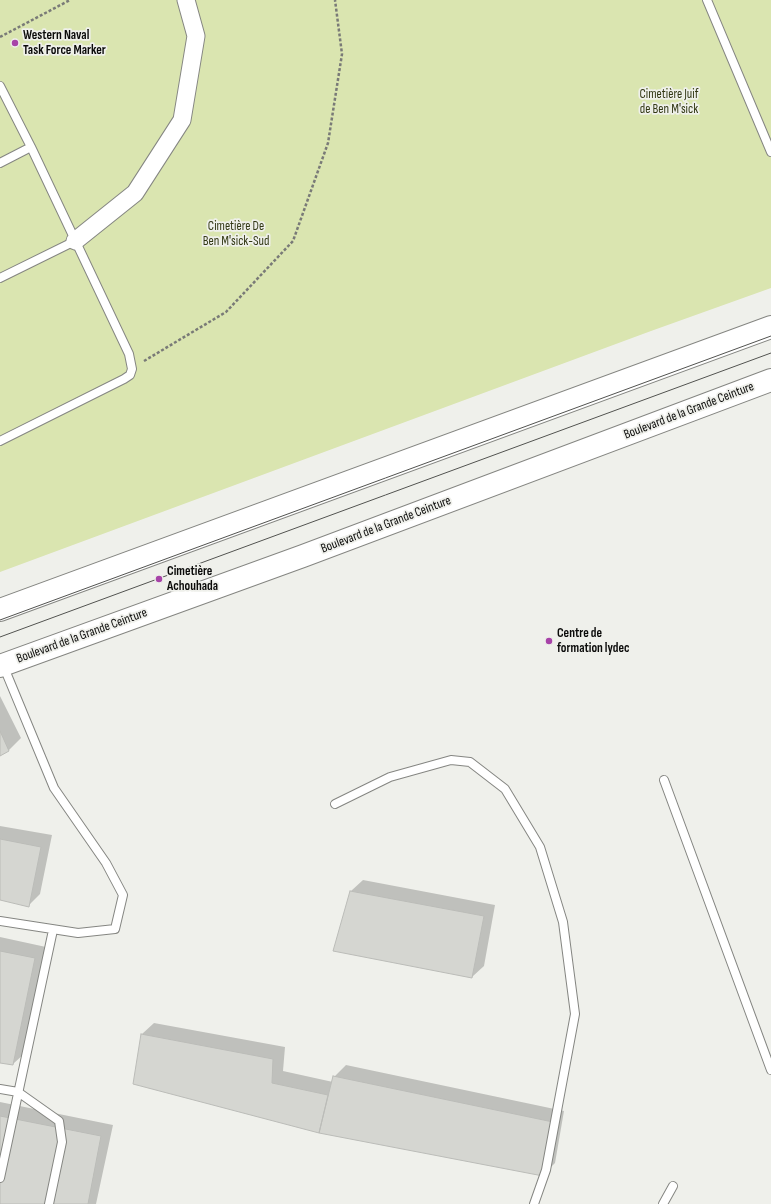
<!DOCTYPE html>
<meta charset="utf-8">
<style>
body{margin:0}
canvas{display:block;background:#eff0eb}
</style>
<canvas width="771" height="1204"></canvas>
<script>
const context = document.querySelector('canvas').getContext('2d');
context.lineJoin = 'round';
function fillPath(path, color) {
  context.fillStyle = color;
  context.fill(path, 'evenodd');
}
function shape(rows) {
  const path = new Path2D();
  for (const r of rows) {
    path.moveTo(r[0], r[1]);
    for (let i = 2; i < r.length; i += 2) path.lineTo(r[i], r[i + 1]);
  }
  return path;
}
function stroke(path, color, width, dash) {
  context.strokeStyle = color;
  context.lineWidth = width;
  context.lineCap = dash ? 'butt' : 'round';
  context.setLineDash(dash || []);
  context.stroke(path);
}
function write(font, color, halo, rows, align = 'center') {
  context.font = font + ' "Sofia Sans Condensed",sans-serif';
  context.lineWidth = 3.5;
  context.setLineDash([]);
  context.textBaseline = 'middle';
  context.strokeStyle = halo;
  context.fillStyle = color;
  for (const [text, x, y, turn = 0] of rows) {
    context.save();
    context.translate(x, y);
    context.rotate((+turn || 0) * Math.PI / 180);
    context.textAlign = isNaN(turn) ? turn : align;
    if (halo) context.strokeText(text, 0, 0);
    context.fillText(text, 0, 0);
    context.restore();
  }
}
const green = shape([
 [0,0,771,0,771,288,651,331,0,572]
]);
const shadow = shape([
 [0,696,21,738,9,750,0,755],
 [0,826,52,835,40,894,28,906,0,899],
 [363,880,495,905,484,966,472,977,351,891],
 [0,937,46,947,25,1053,13,1064,0,1062],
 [154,1023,285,1047,283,1071,333,1082,334,1077,346,1065,564,1111,555,1163,543,1175,319,1132,142,1034],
 [0,1102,113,1125,96,1204,0,1204]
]);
const building = shape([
 [0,731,9,751,0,756,0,731],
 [0,839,41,847,29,907,0,900,0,839],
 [350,891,484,916,472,978,333,951,350,891],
 [0,951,35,958,13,1065,0,1063,0,951],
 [141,1034,273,1059,272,1083,328,1095,319,1133,133,1084,141,1034],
 [333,1076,553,1122,543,1176,319,1133,333,1076],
 [0,1116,101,1136,88,1204,0,1204,0,1116]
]);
const path = shape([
 [0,37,70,0],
 [144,361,226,312,293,241,328,143,342,54,335,0]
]);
const service = shape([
 [707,0,771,152],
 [0,86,31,147,129,354,132,369,130,375,124,379,0,441],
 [0,163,31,147],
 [0,278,75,241],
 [664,780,771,1070],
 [335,804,390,777,451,760,470,762,505,789,540,847,563,922,575,1014,546,1170,534,1204],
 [0,921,78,933,115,929,123,895,106,863,54,788,3,665],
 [0,1089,18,1092,59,1121,62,1142,49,1204],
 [0,1178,53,930],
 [663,1204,673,1186]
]);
const minor = shape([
 [75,241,135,193,182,120,196,36,186,0]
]);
const primary = shape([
 [0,610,771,327],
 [0,666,303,556,771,380]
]);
const tram = shape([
 [0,620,771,336],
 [0,637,771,353]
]);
const markers = [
 [15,43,4,"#a743a8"],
 [159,579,4,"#a743a8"],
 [549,641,4,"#a743a8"]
];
const poiNames = [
 ["Western Naval",23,36],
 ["Task Force Marker",23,51],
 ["Cimetière",167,572],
 ["Achouhada",167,587],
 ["Centre de",557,634],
 ["formation lydec",557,649]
];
const parkNames = [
 ["Cimetière Juif",669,95],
 ["de Ben M'sick",669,110],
 ["Cimetière De",236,227],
 ["Ben M'sick-Sud",236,242]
];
const streetNames = [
 ["Boulevard de la Grande Ceinture",689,411,-21],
 ["Boulevard de la Grande Ceinture",386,525,-21],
 ["Boulevard de la Grande Ceinture",82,636,-20]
];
fillPath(green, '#dae5b0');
fillPath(shadow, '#0003');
fillPath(building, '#d5d6d1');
stroke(building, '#bbbcb8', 1);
stroke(service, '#858682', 10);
stroke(minor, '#858682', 19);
stroke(primary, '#858682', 24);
stroke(path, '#797a77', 2.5, [3, 2]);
stroke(service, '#fff', 8);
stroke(minor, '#fff', 17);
stroke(primary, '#fff', 22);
stroke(tram, '#525350', 1);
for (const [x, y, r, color] of markers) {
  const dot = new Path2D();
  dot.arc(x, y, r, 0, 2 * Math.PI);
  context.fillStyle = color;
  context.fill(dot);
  stroke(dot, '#eff0eb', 1.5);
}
write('bold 13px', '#0b0b0a', '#eff0eb', poiNames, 'left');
write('13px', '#323814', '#eff0eb', parkNames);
write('13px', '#0b0b0a', '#eff0eb', streetNames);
</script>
